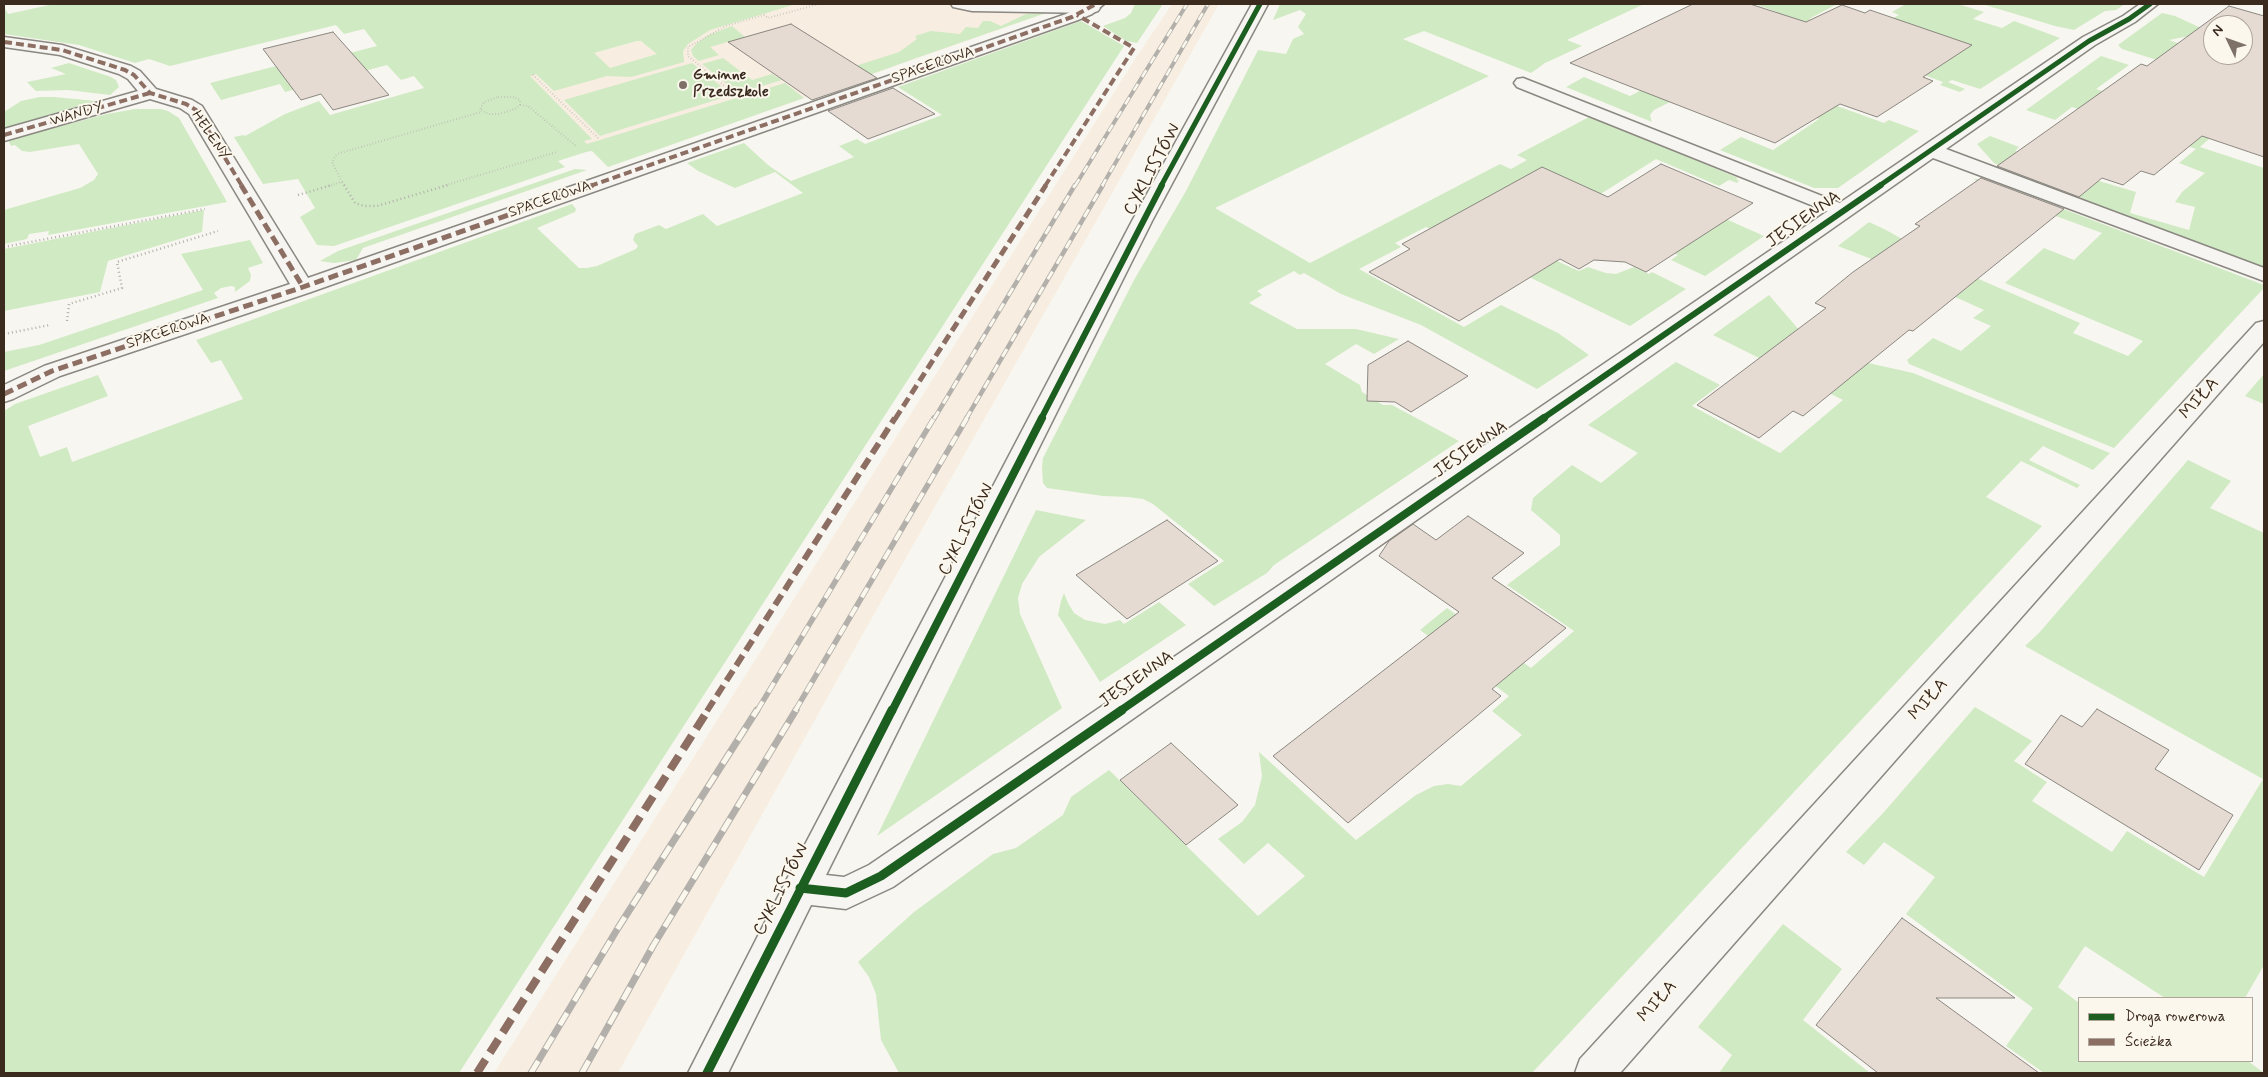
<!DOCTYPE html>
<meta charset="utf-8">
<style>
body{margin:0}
#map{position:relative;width:2268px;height:1077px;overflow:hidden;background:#f8f6f0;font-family:Mynerve,sans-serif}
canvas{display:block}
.frame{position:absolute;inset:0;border:5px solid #3b2a1e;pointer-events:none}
.legend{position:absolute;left:2078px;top:997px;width:175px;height:65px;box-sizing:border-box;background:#fbf7ec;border:1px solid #aea59a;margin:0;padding:6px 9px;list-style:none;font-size:15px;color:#3b2a1e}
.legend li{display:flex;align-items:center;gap:10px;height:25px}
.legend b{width:25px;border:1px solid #aea59a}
.north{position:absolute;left:2203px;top:15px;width:50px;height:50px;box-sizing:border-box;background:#fbf7ec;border:1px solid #aea59a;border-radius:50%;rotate:312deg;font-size:14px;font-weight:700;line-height:20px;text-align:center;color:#3b2a1e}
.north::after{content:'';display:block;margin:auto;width:18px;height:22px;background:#7d7168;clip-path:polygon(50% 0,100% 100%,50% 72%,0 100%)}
</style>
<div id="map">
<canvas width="2268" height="1077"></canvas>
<div class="frame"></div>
<ul class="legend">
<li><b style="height:6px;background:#1b5e20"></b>Droga rowerowa</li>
<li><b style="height:6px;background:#8d6e63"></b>Ścieżka</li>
</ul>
<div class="north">N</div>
</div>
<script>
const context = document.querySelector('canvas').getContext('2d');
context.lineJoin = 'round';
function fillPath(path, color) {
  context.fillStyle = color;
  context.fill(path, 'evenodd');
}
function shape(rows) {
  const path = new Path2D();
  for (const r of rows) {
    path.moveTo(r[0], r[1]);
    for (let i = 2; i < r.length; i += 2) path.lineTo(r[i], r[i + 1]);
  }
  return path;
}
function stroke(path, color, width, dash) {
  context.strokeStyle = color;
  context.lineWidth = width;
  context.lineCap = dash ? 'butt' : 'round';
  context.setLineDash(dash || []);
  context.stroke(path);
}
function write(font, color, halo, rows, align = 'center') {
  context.font = font + ' Mynerve,sans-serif';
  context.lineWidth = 4;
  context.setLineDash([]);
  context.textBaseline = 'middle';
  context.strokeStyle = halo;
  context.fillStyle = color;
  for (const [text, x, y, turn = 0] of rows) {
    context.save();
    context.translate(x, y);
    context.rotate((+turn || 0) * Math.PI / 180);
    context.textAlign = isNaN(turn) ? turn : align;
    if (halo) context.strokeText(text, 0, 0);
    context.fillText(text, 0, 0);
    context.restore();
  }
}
const built = shape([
 [796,4,1044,4,1046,13,608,167,514,75,637,41,681,36],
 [1172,4,1219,4,855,648,618,1073,494,1073,1139,53]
]);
const green = shape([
 [54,4,796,4,710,30,688,44,683,51,684,62,631,77,607,76,554,91,536,74,530,76,592,139,584,141,587,144,785,83,804,98,608,167,592,151,586,152,558,161,565,167,334,246,317,245,300,217,315,208,298,179,263,184,234,137,244,135,245,136,285,114,319,101,330,115,424,88,414,76,401,80,387,65,285,92,280,84,221,100,210,83,280,65,284,70,377,46,364,29,344,34,336,25,170,66,149,59,135,63,79,45,4,34,4,7,8,14],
 [637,41,641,41,657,54,610,68,594,53],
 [1135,4,1163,4,1137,43,1126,41,1103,26,1125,18,1131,13],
 [1280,4,1644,4,1567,40,1582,46,1545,63,1531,73,1424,31,1403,39,1489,76,1215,208,1310,263,1500,164,1511,169,1527,160,1517,155,1591,116,1738,178,1736,179,1739,181,1737,183,1729,180,1719,186,1656,159,1599,195,1686,235,1717,215,1764,236,1705,276,1671,260,1678,255,1628,231,1546,256,1579,271,1588,267,1606,273,1616,274,1634,267,1649,274,1652,272,1686,289,1630,326,1426,227,1395,243,1401,247,1359,269,1464,327,1501,305,1558,333,1589,355,1537,389,1421,325,1341,294,1304,273,1300,275,1294,271,1257,291,1262,295,1249,303,1297,329,1356,329,1399,339,1374,354,1356,344,1325,364,1360,385,1362,392,1383,405,1392,405,1459,441,1274,565,1267,573,1214,606,1188,584,1224,561,1153,504,1143,499,1128,497,1103,496,1047,488,1043,483,1042,468,1043,458,1134,280,1186,191,1258,50,1286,54,1293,39,1304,34,1298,27,1306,14,1300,10,1273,20],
 [1755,4,1837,4,1809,19,1860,36,1899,15,1892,12,1906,4,1958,4,1984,12,1973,19,2002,28,2014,21,2060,38,1980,89,1952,80,1948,82,1965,89,1960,92,1940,85,1943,82,1869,55,1804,94,1884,123,1889,120,1919,131,1838,188,1814,188,1720,150,1741,137,1773,150,1819,119,1766,99,1676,99,1654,110,1650,115,1652,122,1566,87,1584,77,1630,96,1686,67,1777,12],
 [1982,4,2125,4,2116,10,2105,11,2074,30,2055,26],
 [1046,13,922,56,816,94,821,77,899,52,917,39,915,36,931,31,960,34,966,27,978,28,983,21,990,21,1001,26,1026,14],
 [2162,13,2175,16,2210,32,2169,40,2213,55,2243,55,2261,50,2264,52,2264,98,2224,81,2122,49,2118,45],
 [1081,21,1124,46,459,1073,4,1073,4,411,15,404,98,375,108,396,28,426,40,457,67,447,72,462,243,399,221,360,211,363,196,340,572,204,576,209,575,212,537,228,579,268,587,268,597,266,636,249,638,246,633,240,635,234,659,225,666,229,703,214,717,226,803,193,775,172,735,188,698,171,687,163,744,143,768,165,791,181,854,157,839,146,857,139,865,144,942,115,898,87],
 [732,26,745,37,710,47,719,55,699,61,693,56,691,50,697,43,709,35],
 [2101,56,2129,65,2096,89,2218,131,2200,147,2264,168,2264,268,1994,168,1998,165,1994,163,1977,144,1990,136,2019,147,2015,151,2092,179,2136,192,2130,213,2189,230,2195,207,2175,202,2182,192,2205,173,2179,163,2196,149,2072,107,2055,120,2026,110],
 [723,58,752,80,772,74,782,80,738,93,702,64],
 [69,63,111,77,116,80,119,87,110,95,68,90,36,91,27,82,66,74,51,68],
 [692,63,732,95,600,136,564,100],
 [40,97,54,97,96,101,4,128,4,112,21,101],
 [135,109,161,109,168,111,179,118,227,202,48,235,49,231,29,234,27,239,4,244,4,210,80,188,94,180,98,174,79,144,30,152,22,151,15,145,11,146,8,140,107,114],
 [575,169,587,170,363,248,356,260,334,263,320,261,338,251],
 [1974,179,1984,179,2264,285,2264,288,2114,448,1909,364,1907,360,1933,338,1961,351,1991,326,1973,318,1984,310,1869,258,1838,246,1869,222,1886,230,1958,270,2080,323,2073,333,2128,356,2143,341,2005,283,2044,248,2074,260,2102,233,2015,201,1983,186],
 [204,210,202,232,108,261,100,292,4,311,4,249],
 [250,240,263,263,248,268,251,275,250,281,235,292,235,287,231,286,221,288,214,293,218,298,4,371,4,352,39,345,203,290,181,254],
 [1769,295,1800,331,1846,358,1913,373,2110,453,2093,470,2043,446,2029,460,2080,485,2077,488,2021,461,1986,497,2042,526,1532,1073,899,1073,881,1040,876,994,869,977,858,962,914,912,993,854,1016,848,1063,815,1071,797,1109,770,1258,916,1305,876,1268,843,1244,864,1218,839,1242,822,1255,805,1262,776,1259,752,1356,840,1416,795,1434,786,1448,784,1461,786,1522,735,1492,711,1509,696,1420,630,1447,608,1531,668,1574,631,1507,585,1560,545,1560,535,1531,510,1533,498,1572,465,1601,483,1638,453,1588,425,1676,362,1720,385,1692,406,1780,453,1843,400,1713,335],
 [2264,374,2264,404,2245,396],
 [2188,460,2231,481,2210,508,2264,533,2264,965,2245,998,2165,998,2085,946,2058,987,2079,1003,2079,1061,2248,1061,2264,1073,2044,1073,2006,1046,2033,1008,1906,914,1935,877,1884,842,1864,865,1846,852,1884,812,1975,707,2032,741,2014,761,2047,782,2032,801,2112,852,2127,831,2204,877,2263,779,2025,646,2039,633],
 [1036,510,1086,520,1039,557,1022,584,1018,598,1020,614,1062,708,877,836],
 [1064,593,1068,603,1074,613,1085,620,1105,624,1120,620,1124,624,1159,602,1186,625,1100,682,1058,615,1061,601],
 [1783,924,1842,969,1803,1020,1870,1073,1719,1073,1732,1055,1698,1027]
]);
const building = shape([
 [1693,4,1750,4,1806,22,1842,5,1865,13,1870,10,1972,45,1923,77,1933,81,1877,117,1840,104,1775,143,1570,63,1693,4],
 [2229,6,2264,16,2264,157,2202,136,2154,175,2141,171,2123,185,2102,178,2079,197,1997,166,2141,64,2147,66,2229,6],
 [2213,25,2243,25,2243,55,2213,55,2213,25],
 [791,24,877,78,812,100,728,42,791,24],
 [333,32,389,95,333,110,321,94,301,100,263,49,333,32],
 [893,88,935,114,868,139,828,111,893,88],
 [1661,164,1753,203,1646,272,1625,262,1594,260,1579,269,1560,259,1459,321,1369,272,1410,249,1402,244,1542,167,1608,197,1661,164],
 [1981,178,2064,209,1913,331,1909,330,1803,416,1793,411,1759,438,1697,405,1826,308,1815,303,1853,272,1920,226,1915,224,1981,178],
 [1408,341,1468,376,1411,412,1395,402,1367,401,1368,365,1408,341],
 [1468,516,1524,553,1492,578,1566,628,1492,689,1501,696,1348,823,1273,756,1459,612,1379,556,1389,541,1413,524,1436,540,1468,516],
 [1167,520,1218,561,1127,619,1076,575,1167,520],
 [2097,709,2169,750,2155,769,2233,815,2199,870,2025,764,2061,715,2082,727,2097,709],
 [1171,743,1238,805,1186,845,1120,780,1171,743],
 [1902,918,2015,998,1936,998,2039,1073,1878,1073,1816,1025,1902,918]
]);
const pathFar1 = shape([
 [533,75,599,139],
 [733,93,688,56,688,47,726,26,764,15,768,18,819,4],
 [498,97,514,97,520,100,520,105,515,109,499,114,489,114,480,110,484,102,498,97],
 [520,105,528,106,577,147],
 [342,182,332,162,337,154,481,112],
 [328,186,342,182,345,186],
 [443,186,557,152]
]);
const path = shape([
 [344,185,355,203,364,206,377,206,448,185],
 [298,195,332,185],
 [4,247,205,209],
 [67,321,69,304,122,288,117,262,218,231],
 [4,334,50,325]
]);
const service = shape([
 [951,4,1094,4,1100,8,1098,11,1092,13,972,11,953,7,951,4],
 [1523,78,1850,207,1853,211,1850,215,1843,217,1836,215,1517,87,1514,83,1517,79,1523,78]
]);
const minor = shape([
 [1086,4,1104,4,1092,14,1078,20,311,292,60,376,13,399,4,402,4,385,44,366,290,284,189,114,180,108,150,99,4,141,4,129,138,91,128,79,119,74,60,55,4,47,4,37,62,45,131,66,140,71,156,89,192,100,202,106,308,278,1066,14,1086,4],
 [1252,4,1268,4,1152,221,826,875,844,877,869,865,2083,37,2123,16,2140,4,2158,4,2135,22,2095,45,1946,149,2264,268,2264,281,1933,158,893,887,846,909,811,905,728,1073,688,1073,788,877,1132,221,1252,4],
 [2264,321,2264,342,1620,1073,1575,1073,1580,1059,2256,323,2264,321]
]);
const railFar3 = shape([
 [1075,186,1187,4],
 [1102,186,1208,4]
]);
const railFar2 = shape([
 [934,419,1075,185],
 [966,419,1103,185]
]);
const railFar1 = shape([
 [757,711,934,418],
 [795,711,967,418]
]);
const rail = shape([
 [531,1073,618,928,757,710],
 [582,1073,653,946,796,710]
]);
const quietFar3 = shape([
 [4,42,62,50,125,70,134,75,150,93,186,104,196,110,242,186],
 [4,135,150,93],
 [590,186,1072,17,1096,4],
 [1045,186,1134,48,1077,15]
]);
const quietFar2 = shape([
 [241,185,303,287],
 [4,394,52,371,303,287,594,185],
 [895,419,1046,185]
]);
const quietFar1 = shape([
 [707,711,895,418]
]);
const quiet = shape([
 [477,1073,708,710]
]);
const cyclewayFar3 = shape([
 [1161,186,1260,4],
 [1879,186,2089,41,2129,19,2150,4]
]);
const cyclewayFar2 = shape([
 [1041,419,1162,185],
 [1542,419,1881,185]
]);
const cyclewayFar1 = shape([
 [892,711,1042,418],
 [1120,711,1544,418]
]);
const cycleway = shape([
 [800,888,846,893,881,876,1122,710],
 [707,1073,892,710]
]);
const markers = [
 [683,85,5,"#7d7168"]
];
const farStreetnames = [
 ["SPACEROWA",933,66,-19],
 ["WANDY",77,115,-16],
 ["HELENY",210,136,56],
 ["SPACEROWA",550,200,-19],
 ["SPACEROWA",168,332,-18]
];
const farPoinames = [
 ["Gminne",693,76],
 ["Przedszkole",693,93]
];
const streetNames = [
 ["CYKLISTÓW",1153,170,-62],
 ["JESIENNA",1804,220,-35],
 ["MIŁA",2200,399,-48],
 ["JESIENNA",1471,450,-35],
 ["CYKLISTÓW",967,530,-63],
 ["JESIENNA",1137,680,-35],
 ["MIŁA",1929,700,-48],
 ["CYKLISTÓW",782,890,-63],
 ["MIŁA",1658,1002,-48]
];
fillPath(built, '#f7eee1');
fillPath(green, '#d0eac3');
fillPath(building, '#e5dbd2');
stroke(building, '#8b8781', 1);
stroke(service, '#8b8781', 3);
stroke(minor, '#8b8781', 3);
stroke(pathFar1, '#b3b0ac', 2, [0.5, 2.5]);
stroke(path, '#b3b0ac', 2.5, [1, 3]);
fillPath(service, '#f6f5f1');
fillPath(minor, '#f6f5f1');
stroke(railFar3, '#b3b0ac', 4);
stroke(railFar2, '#b3b0ac', 4.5);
stroke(railFar1, '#b3b0ac', 5.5);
stroke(rail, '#b3b0ac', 7);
stroke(railFar3, '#fbf7ec', 2.5, [8]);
stroke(railFar2, '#fbf7ec', 3, [9]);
stroke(railFar1, '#fbf7ec', 4, [11]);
stroke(rail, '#fbf7ec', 5, [14]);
stroke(quietFar3, '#8d6e63', 4, [8, 4]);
stroke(quietFar2, '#8d6e63', 5, [10, 5]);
stroke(quietFar1, '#8d6e63', 6, [12, 6]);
stroke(quiet, '#8d6e63', 8, [16, 8]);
stroke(cyclewayFar3, '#1b5e20', 5);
stroke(cyclewayFar2, '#1b5e20', 6);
stroke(cyclewayFar1, '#1b5e20', 8);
stroke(cycleway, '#1b5e20', 9);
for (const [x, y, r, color] of markers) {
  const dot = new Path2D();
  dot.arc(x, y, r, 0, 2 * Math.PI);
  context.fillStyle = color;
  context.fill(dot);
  stroke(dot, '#fbf7ec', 2);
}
write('15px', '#3b2a1e', '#fbf7ec', farStreetnames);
write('bold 15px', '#3b2a1e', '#fbf7ec', farPoinames, 'left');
write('18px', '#3b2a1e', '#fbf7ec', streetNames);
</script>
